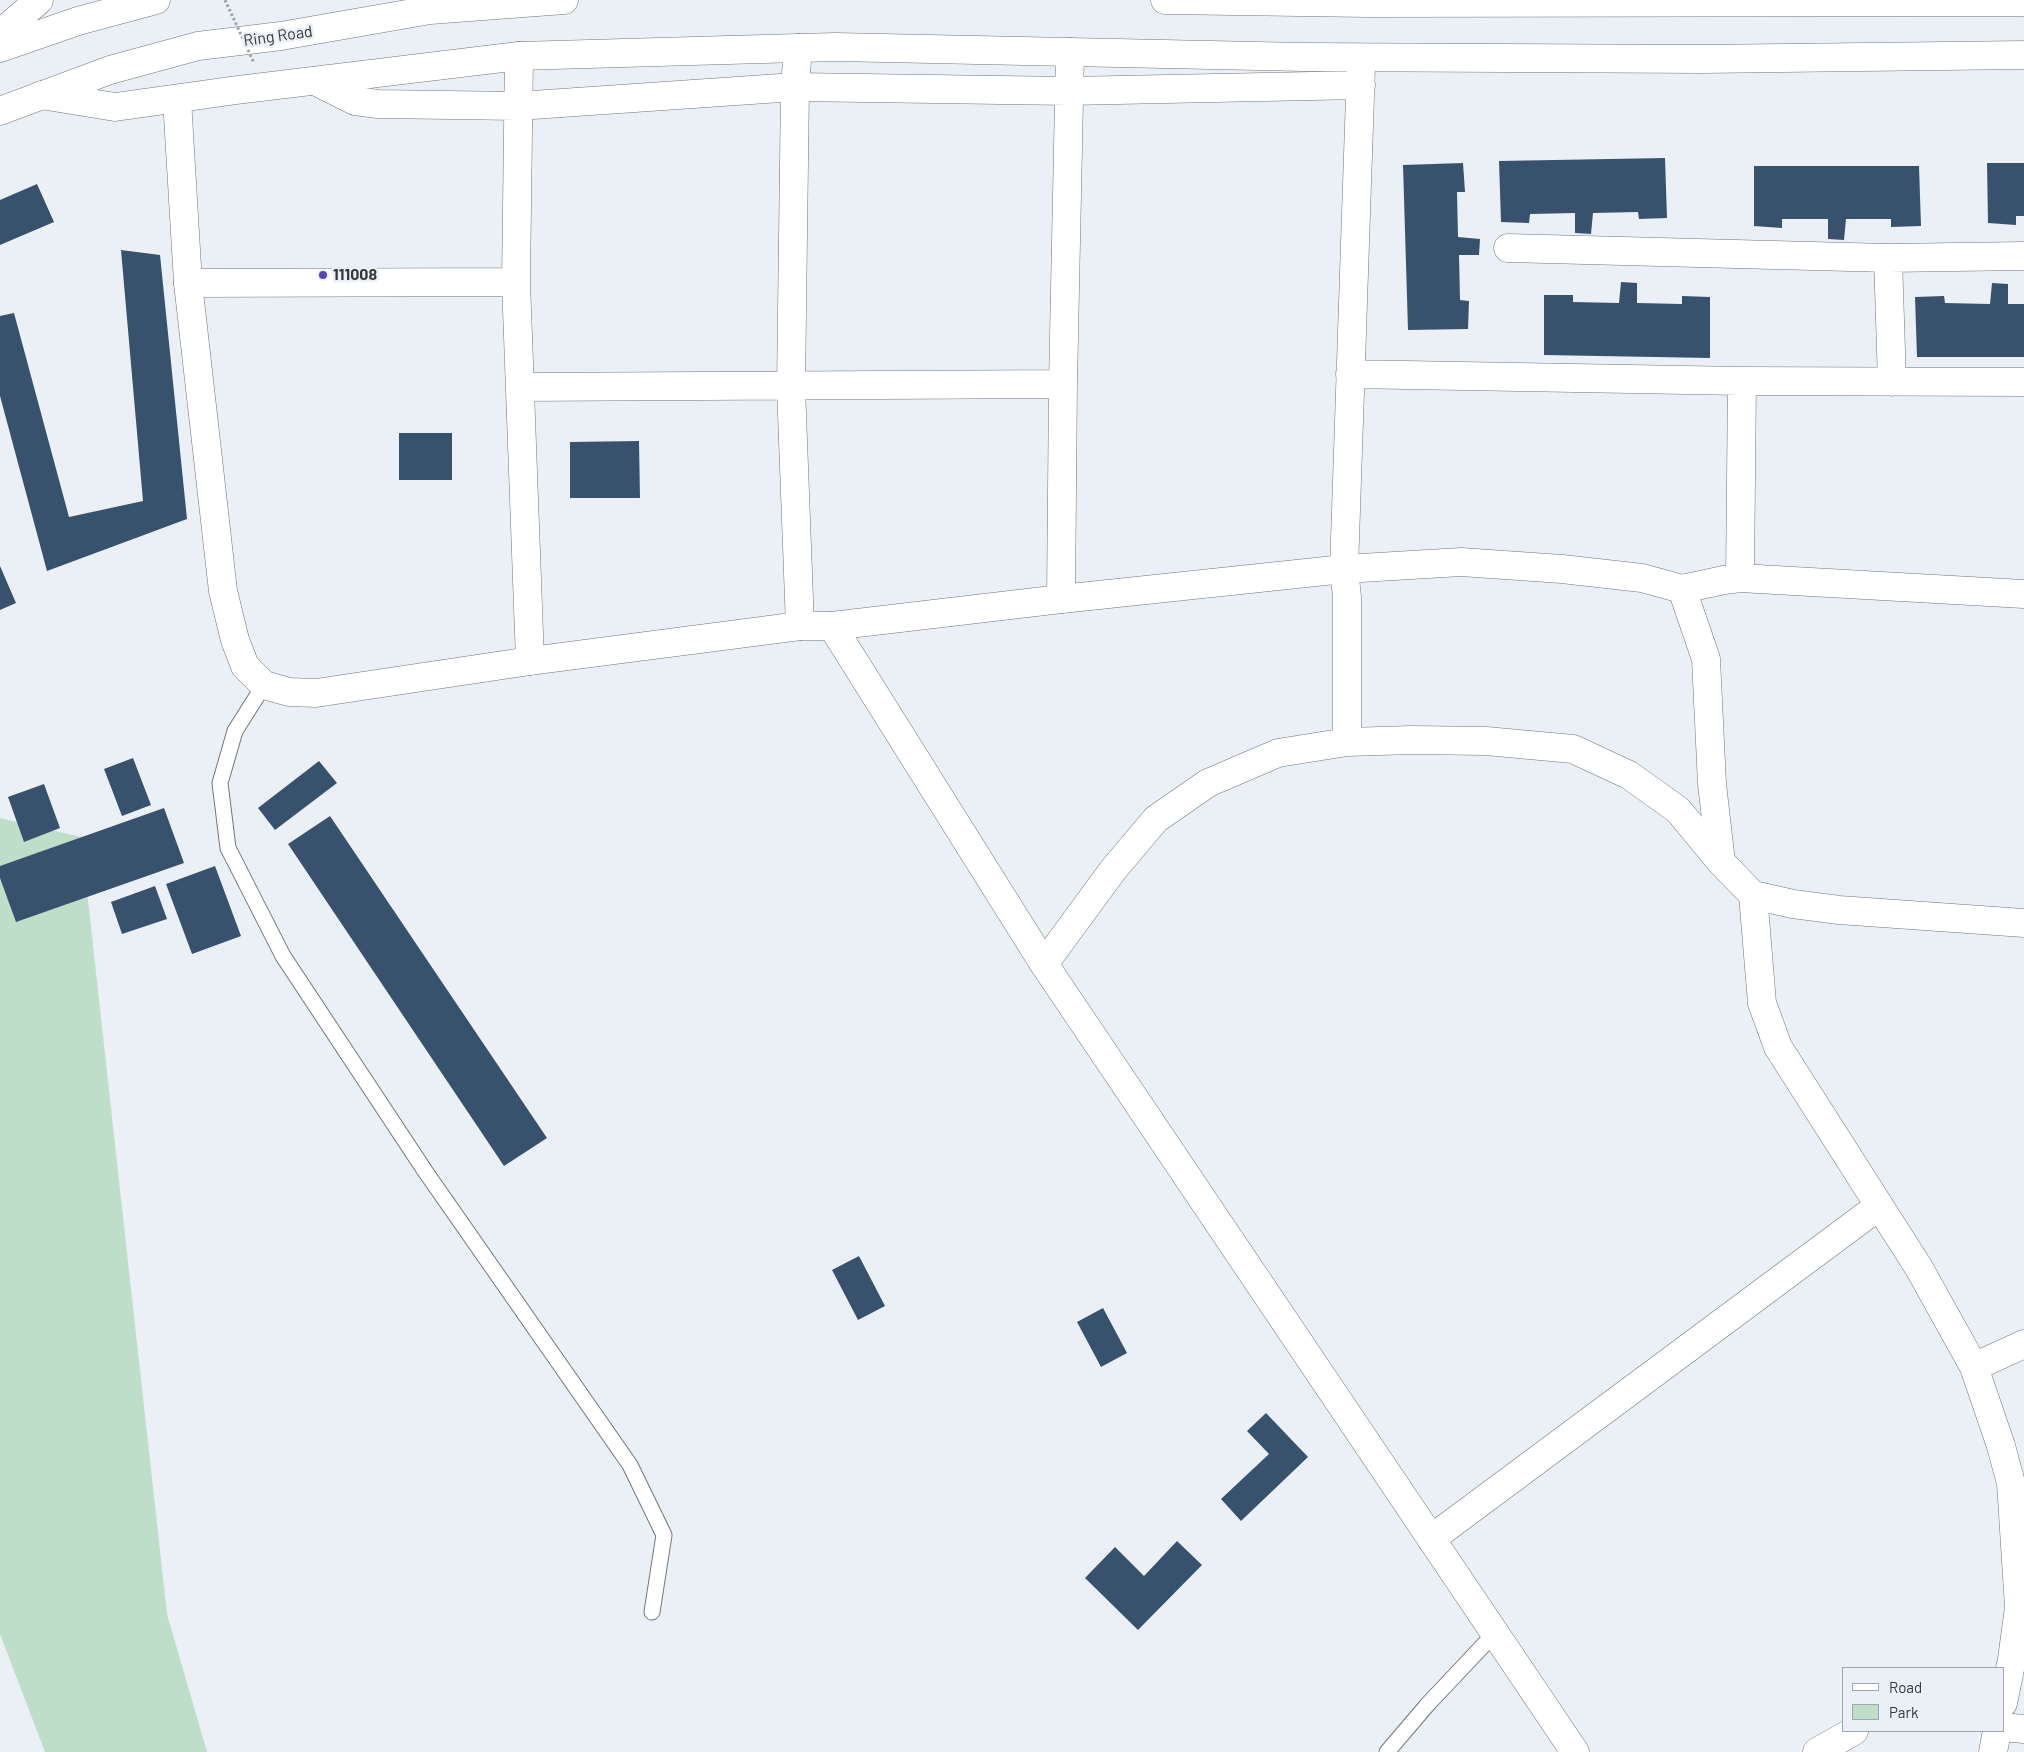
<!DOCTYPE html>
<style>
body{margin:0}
#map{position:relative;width:2024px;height:1752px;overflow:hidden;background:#ebf0f6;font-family:Barlow,sans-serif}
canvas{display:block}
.legend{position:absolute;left:1842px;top:1667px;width:162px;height:65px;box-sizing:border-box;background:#ebf0f6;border:1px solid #a2a6aa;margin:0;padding:6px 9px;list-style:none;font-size:15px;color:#353739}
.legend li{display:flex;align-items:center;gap:10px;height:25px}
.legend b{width:25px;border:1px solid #a2a6aa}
</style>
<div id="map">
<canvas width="2024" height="1752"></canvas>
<ul class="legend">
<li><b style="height:6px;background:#fff"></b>Road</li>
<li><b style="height:14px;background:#bedec9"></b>Park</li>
</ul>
</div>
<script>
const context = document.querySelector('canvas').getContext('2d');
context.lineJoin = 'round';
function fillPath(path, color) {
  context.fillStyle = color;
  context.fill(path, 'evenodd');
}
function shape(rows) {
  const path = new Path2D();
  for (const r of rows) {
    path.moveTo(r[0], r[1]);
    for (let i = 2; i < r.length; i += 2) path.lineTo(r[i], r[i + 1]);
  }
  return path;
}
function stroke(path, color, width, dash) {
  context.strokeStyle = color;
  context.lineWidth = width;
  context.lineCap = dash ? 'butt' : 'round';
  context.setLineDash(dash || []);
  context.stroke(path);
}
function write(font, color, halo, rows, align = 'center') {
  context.font = font + ' Barlow,sans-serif';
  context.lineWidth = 5;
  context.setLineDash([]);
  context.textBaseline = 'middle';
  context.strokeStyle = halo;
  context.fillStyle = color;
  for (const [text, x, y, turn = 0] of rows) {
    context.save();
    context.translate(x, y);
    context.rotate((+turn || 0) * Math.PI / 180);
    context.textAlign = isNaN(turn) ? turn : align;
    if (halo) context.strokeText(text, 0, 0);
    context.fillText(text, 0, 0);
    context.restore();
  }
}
const green = shape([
 [0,818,81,837,167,1614,207,1752,45,1752,0,1634]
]);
const building = shape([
 [1665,158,1667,218,1639,219,1638,212,1593,213,1591,234,1575,233,1575,213,1530,214,1529,223,1501,222,1499,161],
 [1463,163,1465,192,1457,192,1458,237,1480,239,1479,255,1459,255,1460,300,1469,301,1468,329,1408,330,1403,165],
 [1987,163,2024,163,2024,216,2016,216,2016,225,1988,223],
 [1754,166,1919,166,1921,226,1891,227,1891,219,1846,219,1844,240,1828,239,1828,219,1782,219,1782,228,1754,226],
 [37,184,54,222,0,245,0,200],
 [121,250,160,255,187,519,47,571,0,396,0,316,14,313,69,517,143,501],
 [1621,282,1637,283,1637,303,1682,304,1682,296,1710,297,1710,358,1544,355,1544,295,1573,295,1573,302,1619,303],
 [1992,283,2008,284,2008,304,2024,304,2024,357,1917,357,1915,297,1944,296,1945,303,1990,304],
 [399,433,452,433,452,480,399,480],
 [639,441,640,498,570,498,570,442],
 [0,566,16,603,0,610],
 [133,758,151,805,122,816,104,769],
 [319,761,337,783,275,830,258,808],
 [44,784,60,828,24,842,8,797],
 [164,808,184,863,16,922,0,878,0,866],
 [330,816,547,1138,504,1166,288,844],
 [215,866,241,936,192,954,166,884],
 [155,886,167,919,122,934,111,902],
 [859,1256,885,1306,858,1320,832,1270],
 [1103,1308,1127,1353,1101,1367,1077,1322],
 [1266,1413,1308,1457,1241,1521,1221,1499,1269,1454,1247,1431],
 [1177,1541,1202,1565,1138,1630,1085,1578,1115,1547,1144,1576]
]);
const service = shape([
 [264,685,235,731,220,783,228,848,283,956,425,1171,630,1465,664,1535,652,1612],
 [1387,1752,1428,1704,1495,1633]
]);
const minor = shape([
 [798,48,795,87,791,387,800,626],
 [519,56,516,282,530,661],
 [315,81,355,101,378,104,518,106,795,87,1069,91,1361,85],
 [1508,248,1888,258,2024,256],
 [1888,258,1892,382],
 [188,283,516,282],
 [1350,374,1742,381,2024,382],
 [520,387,1063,384],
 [1740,578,1742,381],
 [1682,589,1724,580,1740,578,2024,594],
 [1061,599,1063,384,1070,52],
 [832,626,1044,964,1575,1752],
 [1347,742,1347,597,1344,569,1361,66],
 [1753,895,1762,1003,1778,1047,1919,1268,1974,1367,2001,1446,2011,1483,2019,1607,2012,1659,2003,1703],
 [1044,964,1113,870,1156,819,1208,783,1278,753,1347,742,1412,740,1486,741,1573,749,1629,775,1678,810,1721,862],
 [1974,1367,2024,1344],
 [1431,1539,1879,1206],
 [2003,1727,2024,1729],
 [1817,1752,1854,1731],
 [1993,1752,1997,1731]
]);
const tertiary = shape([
 [0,34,39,0],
 [41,95,115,107,237,90,519,56,798,48,836,47,1304,57,1703,59,2024,55],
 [177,99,188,283,223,591,235,640,245,666,264,685,289,692,316,693,530,661,800,626,832,626,1061,599,1344,569,1461,562,1562,569,1642,578,1682,589,1706,659,1712,784,1721,862,1753,895,1793,904,1839,910,2024,923]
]);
const trunk = shape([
 [1165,0,1367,3,2024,2],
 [0,48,78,21,156,0],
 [0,111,110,70,198,46,281,36,430,10,564,0]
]);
const pathBridge = shape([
 [225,0,254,63]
]);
const markers = [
 [323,275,5,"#5742ba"]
];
const streetNames = [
 ["Ring Road",278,36,-8]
];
const poiNames = [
 ["111008",333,275]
];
fillPath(green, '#bedec9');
fillPath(building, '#38526d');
stroke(service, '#707579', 17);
stroke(minor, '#707579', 29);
stroke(tertiary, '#707579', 29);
stroke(trunk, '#707579', 29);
stroke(service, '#fff', 15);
stroke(minor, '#fff', 28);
stroke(tertiary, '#fff', 28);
stroke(trunk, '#fff', 28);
stroke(pathBridge, '#9ea2a6', 3, [2.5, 2.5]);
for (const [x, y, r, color] of markers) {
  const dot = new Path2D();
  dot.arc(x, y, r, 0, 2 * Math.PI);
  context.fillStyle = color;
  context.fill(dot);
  stroke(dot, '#ebf0f6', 2);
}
write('16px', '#353739', '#ebf0f6', streetNames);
write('bold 16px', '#353739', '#ebf0f6', poiNames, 'left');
</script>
